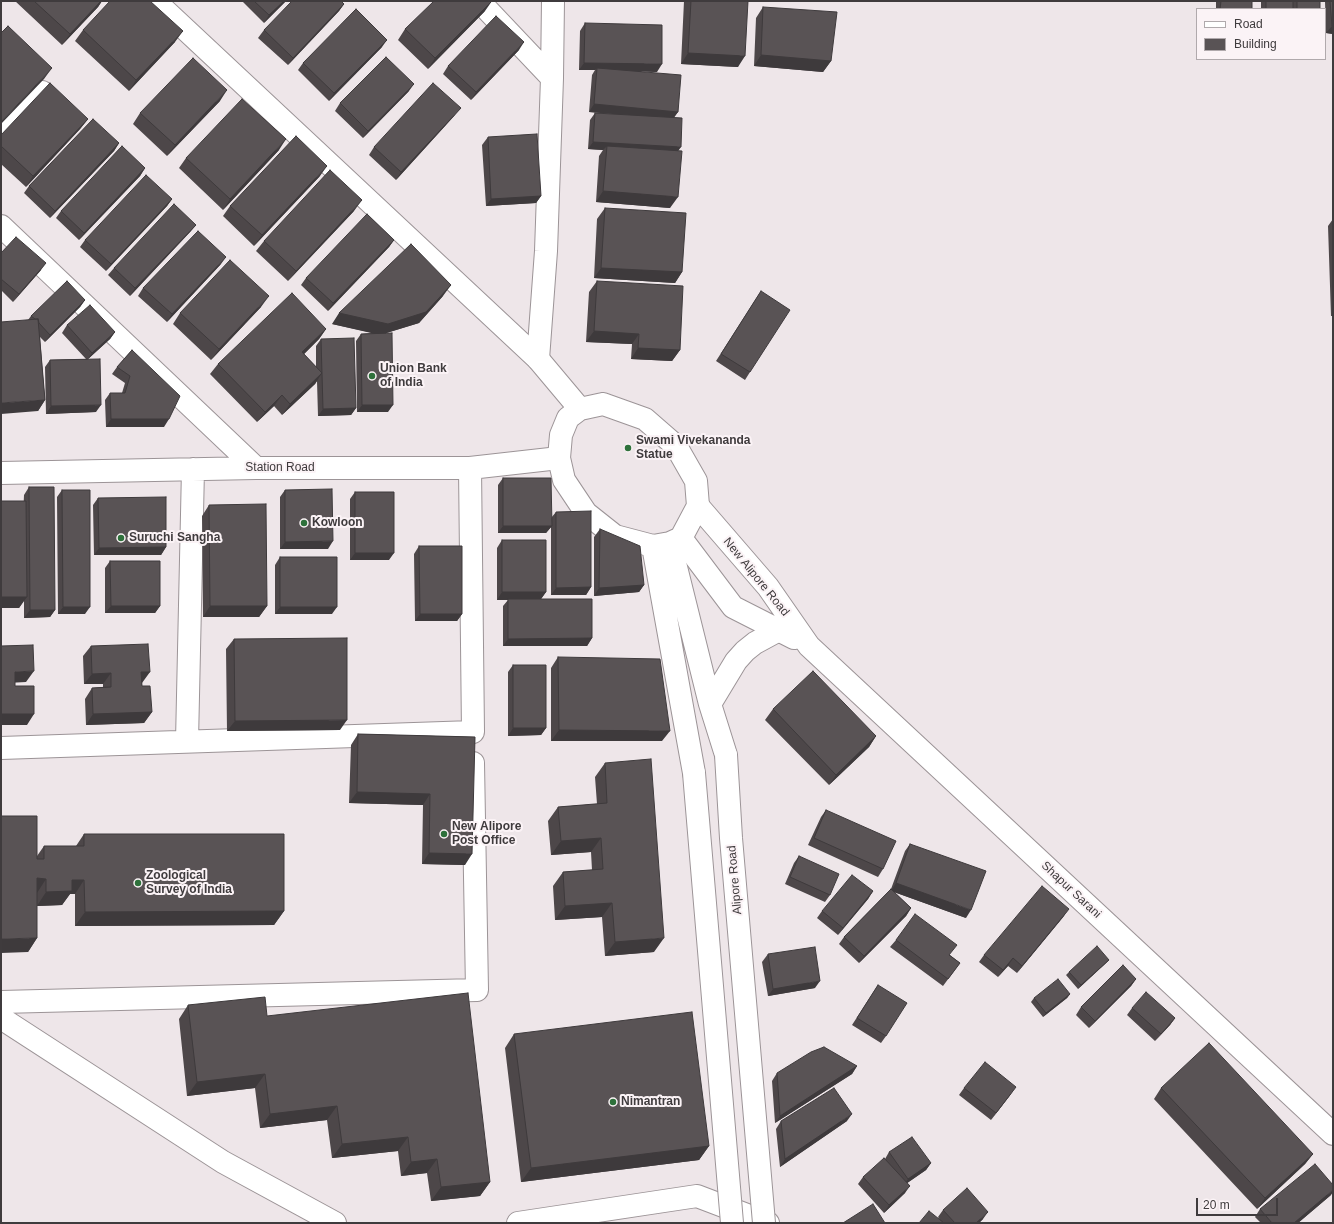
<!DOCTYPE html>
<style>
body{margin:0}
#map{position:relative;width:1334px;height:1224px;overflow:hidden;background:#eee6e9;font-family:Arial,sans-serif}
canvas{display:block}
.frame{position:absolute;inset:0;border:2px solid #3f3b3d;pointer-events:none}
.legend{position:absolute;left:1196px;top:8px;width:130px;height:52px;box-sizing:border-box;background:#fbf3f6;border:1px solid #b0a9ac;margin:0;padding:5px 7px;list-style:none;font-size:12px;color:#3f3b3d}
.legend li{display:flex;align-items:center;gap:8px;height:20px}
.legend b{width:20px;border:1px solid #b0a9ac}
.scale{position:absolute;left:1196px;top:1198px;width:82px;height:18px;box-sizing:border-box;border:2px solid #3f3b3d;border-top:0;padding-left:5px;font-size:12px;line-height:14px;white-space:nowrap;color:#3f3b3d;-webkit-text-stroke:3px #fbf3f6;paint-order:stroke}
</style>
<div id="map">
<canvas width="1334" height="1224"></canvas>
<div class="frame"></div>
<ul class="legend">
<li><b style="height:5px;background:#fff"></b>Road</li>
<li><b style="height:11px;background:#595355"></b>Building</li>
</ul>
<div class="scale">20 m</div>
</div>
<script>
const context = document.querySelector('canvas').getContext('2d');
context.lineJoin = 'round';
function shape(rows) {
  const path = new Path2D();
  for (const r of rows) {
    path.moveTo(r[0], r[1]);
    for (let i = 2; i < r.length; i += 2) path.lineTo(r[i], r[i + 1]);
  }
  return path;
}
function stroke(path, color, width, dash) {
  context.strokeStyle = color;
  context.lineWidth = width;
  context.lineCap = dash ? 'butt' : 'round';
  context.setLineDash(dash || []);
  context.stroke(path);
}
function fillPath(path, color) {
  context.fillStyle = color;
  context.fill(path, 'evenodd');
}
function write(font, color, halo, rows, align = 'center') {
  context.font = font + ' Arial,sans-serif';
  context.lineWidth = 4;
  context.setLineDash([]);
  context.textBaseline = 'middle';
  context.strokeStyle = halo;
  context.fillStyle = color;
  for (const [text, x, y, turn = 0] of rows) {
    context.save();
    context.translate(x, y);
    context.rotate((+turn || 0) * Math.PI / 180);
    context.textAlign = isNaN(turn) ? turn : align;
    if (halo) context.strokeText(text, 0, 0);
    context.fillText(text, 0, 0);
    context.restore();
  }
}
const minor = shape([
 [479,1,552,78],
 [1,132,42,92],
 [1,226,256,468],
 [538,359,546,251,552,78,553,1],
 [1,473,256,468,470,468,559,458],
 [698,506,768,587,809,646,1333,1134],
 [681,538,733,607,794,638],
 [187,741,193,469],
 [1,748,473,732,470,468],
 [1,1002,477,990,473,763],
 [1,1018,223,1162,335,1223],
 [518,1223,697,1196,768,1223]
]);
const major = shape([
 [155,1,538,359,580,409],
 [603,404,645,419,676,446,696,481,698,506,681,538,670,543,653,546,615,536,586,513,564,480,559,458,561,435,568,418,580,409,603,404],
 [670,543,710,704,726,755],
 [653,546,694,773],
 [710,704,736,661,745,651,755,643,779,630]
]);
const majorBridge = shape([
 [726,755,731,838,764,1223],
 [694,773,732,1223]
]);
const wall = shape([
 [15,1,102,1,98,7,62,45],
 [242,1,286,1,264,23],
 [684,1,748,1,738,67,681,64],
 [1216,1,1252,1,1252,9,1216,9],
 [1261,1,1320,1,1320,9,1261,9],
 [1325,1,1333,1,1333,34,1326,33],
 [344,4,339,11,288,65,258,38,264,30],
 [763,7,831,61,823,72,754,66,756,18],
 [485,11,428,69,398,40,405,29],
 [585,23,657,72,641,71,678,112,674,117,678,151,670,208,596,202,599,156,603,150,588,149,590,120,595,113,617,114,589,112,592,75,595,70,579,70,580,31],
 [83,30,175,42,129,91,75,41],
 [382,47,329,101,298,70,303,63],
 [519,50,471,100,443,74,448,66],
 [409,91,363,138,335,111,340,103],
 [220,101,167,156,133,124,140,113],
 [455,115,396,180,369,155,374,147],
 [88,119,80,129,26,187,1,164,1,135],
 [488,137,541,196,536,203,486,206,482,145],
 [119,143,114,151,50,218,24,193,29,186],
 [279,150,223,210,179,168,186,158],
 [145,168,140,176,79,240,56,218,61,211],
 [320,176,254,246,223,216,230,206],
 [172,199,167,206,106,271,80,247,85,240],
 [605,208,682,272,675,283,594,278,597,219],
 [354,211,288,281,256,251,264,241],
 [1333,219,1333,316,1331,316,1328,226],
 [196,225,190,232,130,296,108,275,114,268],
 [394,240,389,247,328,311,301,285,306,278],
 [1,253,41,270,13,302,1,290],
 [221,264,167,322,138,296,143,288],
 [597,281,680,350,672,361,631,359,632,344,586,342,589,292],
 [761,291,750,372,745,380,716,361],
 [443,296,419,323,386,333,388,412,357,412,356,341,361,334,373,333,332,324],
 [85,300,80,307,45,342,40,337,45,400,38,411,28,320,31,316],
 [261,307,211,360,173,324,180,313],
 [67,325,115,332,110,339,88,359,96,412,46,414,45,367,50,360,86,359,62,333],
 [326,329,319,339,304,354,316,367,316,346,321,339,356,408,351,415,318,416,317,381,315,384,282,415,274,406,257,422,210,374,218,364],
 [132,350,164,427,106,427,105,400,110,393,122,393,125,383,112,374,117,367],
 [503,478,551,518,556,512,591,587,586,595,551,595,551,527,546,533,498,533,498,485],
 [29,487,55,610,50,617,24,618,24,600,19,608,24,495],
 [62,490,85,614,58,614,57,497],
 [285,490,328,549,280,549,280,497],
 [355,492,389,560,350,560,350,499],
 [98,498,166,547,161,555,94,555,93,505],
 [209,505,267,606,259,617,203,617,202,516],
 [600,529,644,585,639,592,594,596,594,537],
 [502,540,546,592,541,599,592,638,587,646,503,646,503,606,508,600,497,600,497,548],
 [419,546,462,614,457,621,415,621,414,554],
 [280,557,332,614,275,614,275,565],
 [110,561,160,606,155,613,105,613,105,568],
 [234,639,340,730,227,731,226,649],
 [91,646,142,683,142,686,152,712,144,723,86,725,85,699,92,688,103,687,103,684,84,684,83,656],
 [558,657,662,741,551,741,551,668],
 [513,665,546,728,541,735,508,736,508,672],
 [773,709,876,736,869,747,829,785,765,720],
 [358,734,475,737,465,865,422,864,423,805,349,803,351,745],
 [605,763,654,952,605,956,602,917,555,920,553,886,563,872,592,870,591,852,551,855,548,821,558,807,597,804,595,777],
 [826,810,883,869,878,877,808,845,821,817],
 [84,834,284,911,274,925,75,926,75,894,70,894,62,905,37,906,37,938,28,952,37,856,44,846,76,846],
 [910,844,966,918,894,892,911,908,906,916,859,963,839,944,844,937,891,889,905,851],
 [799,856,830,895,825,902,785,884,794,863],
 [873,891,868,899,838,935,817,918,822,911],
 [1064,916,1017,973,1008,966,998,977,979,962,984,955],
 [896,940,950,955,960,963,943,986,890,947],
 [768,954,815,988,768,996,762,962],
 [1109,960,1106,963,1078,989,1066,975,1069,972],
 [1136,979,1131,986,1089,1028,1076,1015,1081,1007],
 [878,985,886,1036,881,1043,852,1025],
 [1070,994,1067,998,1043,1017,1031,1002,1034,998],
 [188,1005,267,1016,490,1182,480,1196,431,1201,427,1173,401,1176,398,1151,332,1158,327,1120,260,1128,255,1088,187,1096,179,1019],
 [1132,1008,1175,1018,1170,1025,1155,1041,1127,1015],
 [514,1034,709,1146,699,1160,521,1182,505,1048],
 [857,1066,852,1074,775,1123,772,1081,777,1073],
 [964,1088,1011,1094,991,1120,959,1095],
 [1161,1088,1313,1154,1305,1164,1257,1209,1154,1099],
 [781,1121,847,1121,780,1167,776,1129],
 [889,1152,931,1163,926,1170,907,1183,905,1193,884,1213,858,1184,863,1177,885,1159],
 [1331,1195,1298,1223,1261,1223,1255,1217,1260,1209],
 [943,1210,983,1219,979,1223,919,1223,940,1220,938,1217]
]);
const shadedWall = shape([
 [101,1,102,1,98,7,62,45,70,34],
 [284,1,286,1,264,23,269,15],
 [492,1,485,11,428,69,435,58],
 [344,4,339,11,288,65,293,58],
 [1332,26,1333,26,1333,34,1326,33],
 [183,31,175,42,129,91,136,80],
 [387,40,382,47,329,101,334,93],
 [524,42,519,50,471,100,476,92],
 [688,53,745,56,738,67,681,64],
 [761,55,831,61,823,72,754,66],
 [584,63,662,64,657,72,597,70,597,68,595,70,579,70],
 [52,68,44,79,1,124,1,122],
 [414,84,409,91,363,138,368,131],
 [227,90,220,101,167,156,175,145],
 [594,104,678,112,673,119,589,112],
 [461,108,455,115,396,180,401,172],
 [88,119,80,129,26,187,33,176],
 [286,139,279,150,223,210,230,199],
 [593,142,681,147,676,154,607,146,603,150,588,149],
 [119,143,114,151,50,218,55,211],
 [327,166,320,176,254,246,262,235],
 [145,168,140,176,79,240,84,233],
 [603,191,678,197,670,208,596,202],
 [541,196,536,203,486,206,491,199],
 [172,199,167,206,106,271,111,264],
 [362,200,354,211,288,281,296,271],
 [196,225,190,232,130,296,135,288],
 [394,240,389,247,328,311,333,303],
 [226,257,221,264,167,322,172,314],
 [46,263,41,270,13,302,19,294],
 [601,268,682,272,675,283,594,278],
 [451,285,443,296,419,323,380,335,332,324,339,313],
 [269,296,261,307,211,360,219,349],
 [85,300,80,307,45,342,50,335],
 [326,329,319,339,295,363,302,352],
 [594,331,639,334,632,344,586,342],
 [115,332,110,339,87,360,92,353],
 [638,348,680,350,672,361,631,359],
 [322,373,315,384,282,415,290,404],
 [282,395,274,406,257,422,265,412],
 [45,400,38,411,1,414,1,403],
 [101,405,96,412,46,414,51,406],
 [362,405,393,405,388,412,357,412],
 [356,408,351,415,318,416,323,409],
 [111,419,169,419,164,427,106,427],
 [503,526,552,526,546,533,498,533],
 [333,541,328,549,280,549,285,542],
 [166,547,161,555,94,555,99,548],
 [355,553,394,553,389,560,350,560],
 [644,585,639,592,594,596,599,588],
 [591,587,586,595,551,595,556,588],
 [502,592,546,592,541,599,497,600],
 [1,597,27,597,19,608,1,608],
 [111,606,160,606,155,613,105,613],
 [210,606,267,606,259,617,203,617],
 [63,607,90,607,85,614,58,614],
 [280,607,337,607,332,614,275,614],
 [30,610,55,610,50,617,24,618],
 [420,614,462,614,457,621,415,621],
 [592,638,587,646,503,646,508,639],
 [34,671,26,682,7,683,15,672],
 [141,672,150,672,142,683,134,683],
 [111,673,103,684,84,684,92,674],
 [152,712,144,723,86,725,93,714],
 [1,714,34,714,27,725,1,725],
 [347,720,340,730,227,731,235,721],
 [513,728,546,728,541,735,508,736],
 [559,730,670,731,662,741,551,741],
 [876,736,869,747,829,785,836,775],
 [357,792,430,794,423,805,349,803],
 [601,838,591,852,551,855,561,841],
 [429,853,472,854,465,865,422,864],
 [37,878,46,879,37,893],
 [72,880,84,880,75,894,70,894,62,905,37,906,46,892],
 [896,883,971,910,966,918,891,891],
 [873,891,868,899,838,935,843,928],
 [612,903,602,917,555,920,565,906],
 [911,908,906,916,859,963,864,956],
 [1069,909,1064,916,1017,973,1022,966],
 [284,911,274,925,75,926,85,912],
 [37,938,28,952,1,953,1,939],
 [664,938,654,952,605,956,615,942],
 [1013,958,1008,966,998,977,1003,970],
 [1109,960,1106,963,1078,989,1081,985],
 [1136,979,1131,986,1089,1028,1095,1021],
 [820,981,815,988,768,996,773,989],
 [1070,994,1067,998,1043,1017,1046,1013],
 [1175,1018,1170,1025,1155,1041,1161,1034],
 [857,1066,852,1074,775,1123,780,1116],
 [265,1074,255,1088,187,1096,197,1082],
 [1016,1087,1011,1094,991,1120,996,1113],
 [337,1106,327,1120,260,1128,270,1114],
 [852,1114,847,1121,780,1167,785,1159],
 [408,1137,398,1151,332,1158,342,1144],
 [709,1146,699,1160,521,1182,531,1168],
 [1313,1154,1305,1164,1257,1209,1265,1198],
 [437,1159,427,1173,401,1176,411,1162],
 [931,1163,926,1170,903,1186,908,1179],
 [490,1182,480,1196,431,1201,441,1187],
 [910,1186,905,1193,884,1213,889,1205],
 [1333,1190,1333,1192,1331,1195,1298,1223,1294,1223],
 [988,1212,983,1219,979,1223,976,1223]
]);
const building = shape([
 [34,1,101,1,70,34,34,1],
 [110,1,150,1,183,31,136,80,83,30,110,1],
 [254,1,284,1,269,15,254,1],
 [292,1,341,1,344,4,293,58,264,30,292,1],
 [434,1,492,1,435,58,405,29,434,1],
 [691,1,748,1,745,56,688,53,691,1],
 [1221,1,1252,1,1252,9,1220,9,1221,1],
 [1266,1,1293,1,1293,9,1266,9,1266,1],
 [1297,1,1320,1,1320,9,1297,9,1297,1],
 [1330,1,1333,1,1333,26,1332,26,1330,1],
 [763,7,837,12,831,61,761,55,763,7],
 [356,9,387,40,334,93,303,63,356,9],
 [496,16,524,42,476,92,448,66,496,16],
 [585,23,662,25,662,64,584,63,585,23],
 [8,26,52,68,1,122,1,33,8,26],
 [386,57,414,84,368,131,340,103,386,57],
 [193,58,227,90,175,145,140,113,193,58],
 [597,68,681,75,678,112,594,104,597,68],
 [50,83,88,119,33,176,1,146,1,135,50,83],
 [433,83,461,108,401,172,374,147,433,83],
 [242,99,286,139,230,199,186,158,242,99],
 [595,113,682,118,681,147,593,142,595,113],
 [93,119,119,143,55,211,29,186,93,119],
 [537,134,541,196,491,199,488,137,537,134],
 [296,136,327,166,262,235,230,206,296,136],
 [122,146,145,168,84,233,61,211,122,146],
 [607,146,682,151,678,197,603,191,607,146],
 [330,170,362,200,296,271,264,241,330,170],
 [146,175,172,199,111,264,85,240,146,175],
 [174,204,196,225,135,288,114,268,174,204],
 [605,208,686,213,682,272,601,268,605,208],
 [367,214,394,240,333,303,306,278,367,214],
 [198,231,226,257,172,314,143,288,198,231],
 [16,237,46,263,19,294,1,279,1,253,16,237],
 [411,244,451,285,426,312,388,324,339,313,411,244],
 [230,260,269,296,219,349,180,313,230,260],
 [67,281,85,300,50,335,39,323,38,319,35,319,31,316,67,281],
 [597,281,683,286,680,350,638,348,639,334,594,331,597,281],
 [761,291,790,310,750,372,721,354,761,291],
 [292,293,326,329,302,352,322,373,290,404,282,395,265,412,218,364,292,293],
 [90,305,115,332,92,353,67,325,90,305],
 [38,319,45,400,1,403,1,322,38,319],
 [392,333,393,405,362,405,361,334,392,333],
 [354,338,356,408,323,409,321,339,354,338],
 [132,350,180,396,169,419,111,419,110,393,125,393,130,376,117,367,132,350],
 [100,359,101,405,51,406,50,360,100,359],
 [503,478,551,478,552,526,503,526,503,478],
 [29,487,54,487,55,610,30,610,29,487],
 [332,489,333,541,285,542,285,490,332,489],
 [62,490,90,490,90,607,63,607,62,490],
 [355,492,394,492,394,553,355,553,355,492],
 [166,497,166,547,99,548,98,498,166,497],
 [1,501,26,501,27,597,1,597,1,501],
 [266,504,267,606,210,606,209,505,266,504],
 [591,511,591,587,556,588,556,512,591,511],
 [600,529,640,546,644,585,599,588,600,529],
 [502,540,546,540,546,592,502,592,502,540],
 [419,546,462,546,462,614,420,614,419,546],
 [280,557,337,557,337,607,280,607,280,557],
 [110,561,160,561,160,606,111,606,110,561],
 [508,599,592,599,592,638,508,639,508,599],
 [347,638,347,720,235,721,234,639,347,638],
 [148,644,150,672,141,672,142,686,150,686,152,712,93,714,92,688,111,687,111,673,92,674,91,646,148,644],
 [33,645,34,671,15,672,15,686,34,686,34,714,1,714,1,646,33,645],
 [558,657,660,659,670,731,559,730,558,657],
 [513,665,546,665,546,728,513,728,513,665],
 [813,671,876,736,836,775,773,709,813,671],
 [358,734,475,737,472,854,429,853,430,794,357,792,358,734],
 [651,759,664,938,615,942,612,903,565,906,563,872,603,869,601,838,561,841,558,807,607,803,605,763,651,759],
 [826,810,896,841,883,869,814,838,826,810],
 [1,816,37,816,37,859,44,859,44,846,84,846,84,834,284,834,284,911,85,912,84,880,72,880,72,891,46,892,46,879,37,878,37,938,1,939,1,816],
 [910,844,986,871,971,910,896,883,910,844],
 [799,856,839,874,830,895,790,877,799,856],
 [852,875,873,891,843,928,822,911,852,875],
 [1042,886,1069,909,1022,966,1013,958,1003,970,984,955,1042,886],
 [891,889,911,908,864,956,844,937,891,889],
 [915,914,957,945,949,955,960,963,948,979,896,940,915,914],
 [1097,946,1109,960,1081,985,1069,972,1097,946],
 [815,947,820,981,773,989,768,954,815,947],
 [1123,965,1136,979,1095,1021,1081,1007,1123,965],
 [1058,979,1070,994,1046,1013,1034,998,1058,979],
 [878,985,907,1003,886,1036,857,1018,878,985],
 [1146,992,1175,1018,1161,1034,1132,1008,1146,992],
 [468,993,490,1182,441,1187,437,1159,411,1162,408,1137,342,1144,337,1106,270,1114,265,1074,197,1082,188,1005,265,997,267,1016,468,993],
 [692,1012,709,1146,531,1168,514,1034,692,1012],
 [1209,1043,1313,1154,1265,1198,1161,1088,1209,1043],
 [824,1047,857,1066,780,1116,777,1073,811,1052,824,1047],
 [985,1062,1016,1087,996,1113,964,1088,985,1062],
 [834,1088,852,1114,785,1159,781,1121,834,1088],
 [912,1137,931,1163,908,1179,889,1152,912,1137],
 [884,1158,910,1186,889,1205,863,1177,884,1158],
 [1315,1164,1333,1185,1333,1190,1294,1223,1272,1223,1260,1209,1315,1164],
 [967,1188,988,1212,976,1223,955,1223,943,1210,967,1188],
 [873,1204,885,1223,843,1223,873,1204],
 [929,1211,944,1223,919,1223,929,1211]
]);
const markers = [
 [372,376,4,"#2e713b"],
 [628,448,4,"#2e713b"],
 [304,523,4,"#2e713b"],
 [121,538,4,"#2e713b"],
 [444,834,4,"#2e713b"],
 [138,883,4,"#2e713b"],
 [613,1102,4,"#2e713b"]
];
const poiNames = [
 ["Union Bank",380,369],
 ["of India",380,383],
 ["Swami Vivekananda",636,441],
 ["Statue",636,455],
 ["Kowloon",312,523],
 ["Suruchi Sangha",129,538],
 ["New Alipore",452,827],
 ["Post Office",452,841],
 ["Zoological",146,876],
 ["Survey of India",146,890],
 ["Nimantran",621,1102]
];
const streetNames = [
 ["Station Road",280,468],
 ["New Alipore Road",756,577,51],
 ["Alipore Road",735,880,-95],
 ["Shapur Sarani",1071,890,43]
];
stroke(minor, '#9c9497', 24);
stroke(major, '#9c9497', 24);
stroke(minor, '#fff', 22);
stroke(major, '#fff', 22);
stroke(majorBridge, '#9c9497', 24, []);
stroke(majorBridge, '#fff', 22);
fillPath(wall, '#4d4749');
fillPath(shadedWall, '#3e3a3c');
fillPath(building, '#595355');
stroke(building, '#3e3a3c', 1);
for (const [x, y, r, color] of markers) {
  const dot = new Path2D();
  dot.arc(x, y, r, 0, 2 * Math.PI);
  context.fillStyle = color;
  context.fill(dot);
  stroke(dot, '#fbf3f6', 1.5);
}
write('bold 12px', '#3f3b3d', '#fbf3f6', poiNames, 'left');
write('12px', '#3f3b3d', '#fbf3f6', streetNames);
</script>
